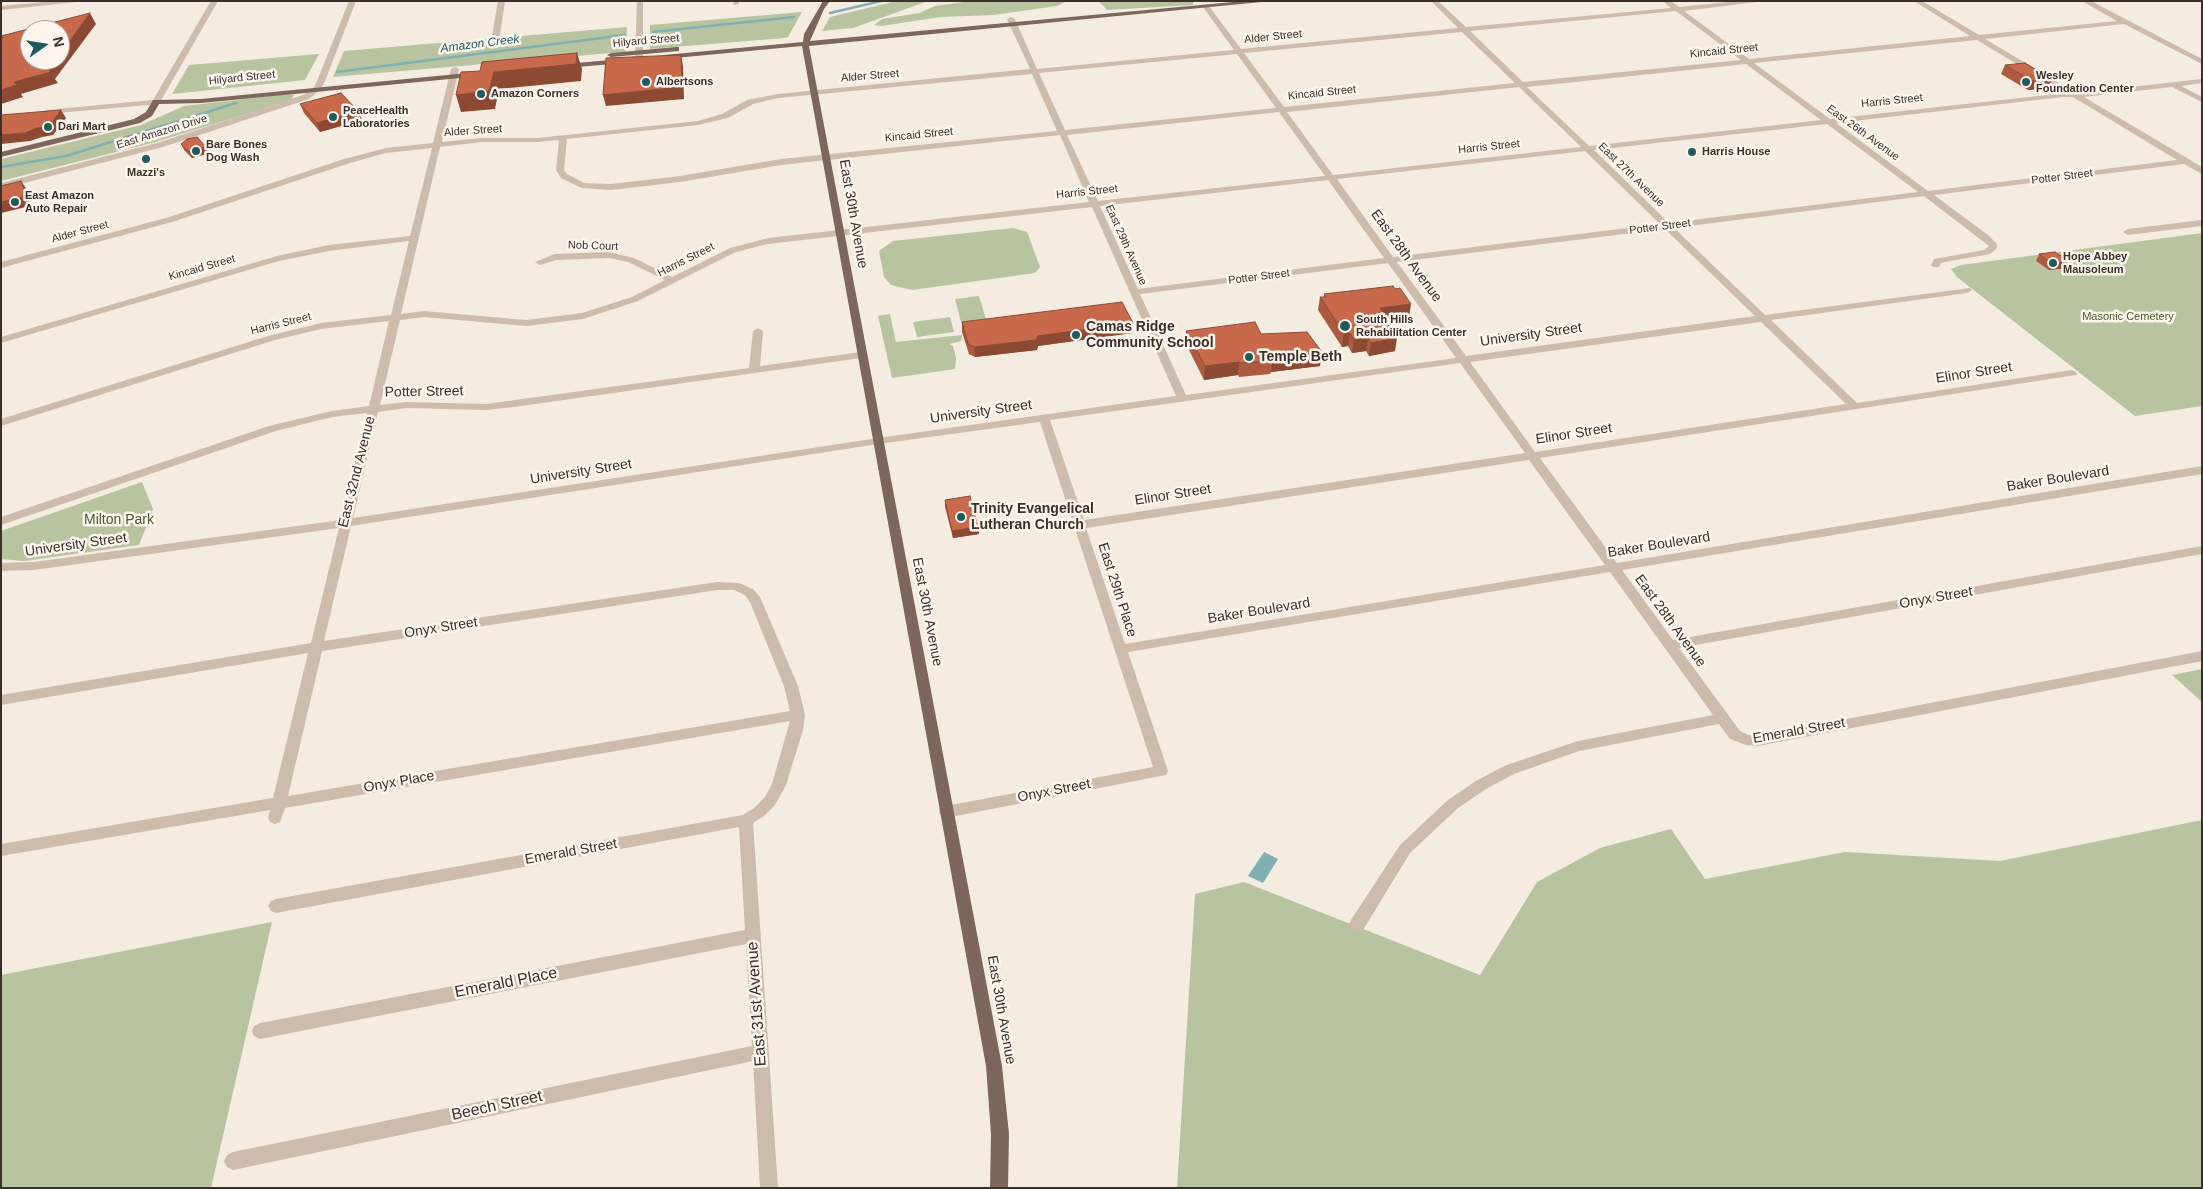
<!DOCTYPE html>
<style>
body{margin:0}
#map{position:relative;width:2203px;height:1189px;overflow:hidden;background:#f4ebe1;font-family:Arial,sans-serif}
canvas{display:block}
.frame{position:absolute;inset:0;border:2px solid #3b302b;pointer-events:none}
.north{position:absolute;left:20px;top:20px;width:50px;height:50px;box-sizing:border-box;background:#fbf5ee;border:1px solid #aea6a0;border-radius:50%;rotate:77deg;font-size:14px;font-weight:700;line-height:20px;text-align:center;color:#3b302b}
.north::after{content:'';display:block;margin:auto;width:18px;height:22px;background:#1f5a5e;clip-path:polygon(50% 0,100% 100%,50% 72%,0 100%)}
</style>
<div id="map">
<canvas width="2203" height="1189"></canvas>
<div class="frame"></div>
<div class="north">N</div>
</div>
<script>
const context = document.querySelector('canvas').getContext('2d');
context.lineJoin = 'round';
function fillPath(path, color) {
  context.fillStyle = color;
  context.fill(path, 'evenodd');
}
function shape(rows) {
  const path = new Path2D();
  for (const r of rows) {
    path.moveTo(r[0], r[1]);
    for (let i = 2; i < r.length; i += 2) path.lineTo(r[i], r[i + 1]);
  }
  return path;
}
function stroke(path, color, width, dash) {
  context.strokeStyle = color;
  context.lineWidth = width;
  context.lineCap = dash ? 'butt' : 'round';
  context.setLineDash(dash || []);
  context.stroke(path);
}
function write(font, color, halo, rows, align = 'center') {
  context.font = font + ' Arial,sans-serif';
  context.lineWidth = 5;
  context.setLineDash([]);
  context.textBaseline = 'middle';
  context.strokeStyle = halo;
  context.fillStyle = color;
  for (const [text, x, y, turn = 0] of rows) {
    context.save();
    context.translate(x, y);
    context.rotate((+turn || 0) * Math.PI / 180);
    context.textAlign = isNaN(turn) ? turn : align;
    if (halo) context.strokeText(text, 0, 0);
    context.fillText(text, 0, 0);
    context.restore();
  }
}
const green = shape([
 [897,1,928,1,853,28,822,31,830,17],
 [971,1,1067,1,1057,6,993,15,940,17,882,26,874,25,882,19,919,13,935,6],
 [1099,1,1193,1,1193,5,1107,10],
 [802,12,788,37,784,38,650,49,650,25],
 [627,27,626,52,622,52,333,77,344,51],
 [319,54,305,80,172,94,189,65],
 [289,94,294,95,291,100,152,143,1,181,1,159,141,125,184,106],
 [1013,228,1027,232,1040,267,1035,273,912,290,891,285,884,277,879,251,893,241],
 [2202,233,2202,406,2135,416,1957,277,1951,269,1961,265],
 [979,296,986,319,961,322,955,299],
 [890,314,896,342,962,335,961,341,949,344,953,346,956,358,955,369,892,378,878,316],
 [950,317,954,332,917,337,913,322],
 [142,482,153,509,139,545,24,561,1,559,1,531],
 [2202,669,2202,702,2172,675],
 [2202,820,2202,1188,1177,1188,1195,894,1244,882,1480,975,1537,882,1600,848,1671,829,1705,879,1845,852,2000,861],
 [272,922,211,1188,1,1188,1,975]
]);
const water = shape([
 [1264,852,1278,859,1263,883,1248,876]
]);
const stream = shape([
 [830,13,881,1],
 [653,32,794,17],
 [337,72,625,35],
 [1,167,66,156,236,103]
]);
const minor = shape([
 [56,1,86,1,1,10,1,6,56,1],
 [211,1,218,1,159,104,46,114,42,112,46,110,153,100,211,1],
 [349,1,356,1,325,81,320,90,309,99,163,147,1,189,1,183,157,143,303,95,314,87,317,81,349,1],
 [498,1,505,1,499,41,495,43,491,41,498,1],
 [637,1,643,1,643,60,639,62,635,60,637,1],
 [733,1,739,1,739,4,734,5,733,1],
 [1431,1,1438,1,1466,27,1671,8,1663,1,1671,1,1679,7,1738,1,1765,1,1684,11,1749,59,1970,36,1914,1,1922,1,1979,35,2117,21,2082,1,2091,1,2202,59,2202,64,2124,24,1985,39,2076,93,2202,79,2202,83,2181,86,2202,97,2202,102,2172,87,2084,97,2202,167,2202,174,2184,164,1934,195,1988,235,1997,244,1997,248,1990,254,1945,262,1941,263,1939,267,1933,267,1931,265,1934,259,1984,250,1989,246,1924,196,1674,228,1765,315,1970,288,1972,290,1967,293,1771,320,1857,403,2072,370,2077,373,2076,375,1540,458,1617,563,2202,466,2202,474,1622,570,1673,640,2202,546,2202,554,1679,648,1740,731,1748,735,1758,736,2202,651,2202,661,1758,746,1746,745,1730,739,1719,724,1579,751,1514,774,1486,789,1458,808,1410,853,1363,930,1357,932,1351,930,1349,925,1351,920,1400,845,1448,800,1476,781,1504,766,1578,741,1713,715,1610,572,1128,652,1168,771,1166,775,946,818,941,816,939,812,941,808,946,806,1153,767,1040,422,878,444,351,526,324,641,717,582,739,583,753,589,760,597,798,686,805,715,803,730,786,785,775,805,764,816,753,823,778,1188,760,1188,753,1061,233,1170,227,1167,224,1161,227,1155,233,1152,752,1046,746,944,260,1039,254,1036,252,1031,254,1026,260,1023,745,930,739,827,276,913,271,911,268,906,271,901,276,899,743,815,754,808,765,797,772,784,790,721,285,808,280,822,275,824,270,822,268,818,270,810,1,856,1,844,273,798,308,653,1,705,1,695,311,643,339,528,34,570,1,571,1,563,34,562,341,520,367,413,332,417,276,431,1,525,1,517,269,426,332,411,369,406,389,321,321,329,275,340,1,426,1,419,268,336,321,323,391,315,409,241,329,251,279,261,1,343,1,337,277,256,329,245,410,236,432,148,386,153,350,163,172,222,1,268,1,262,166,218,344,159,386,148,433,143,451,69,455,67,459,69,442,142,482,138,537,138,698,121,722,114,747,100,778,94,1030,69,1007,19,1011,17,1015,19,1037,69,1234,50,1203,7,1207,5,1209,6,1241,49,1458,28,1431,1],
 [1676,11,1741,60,1523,82,1470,31,1676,11],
 [1462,32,1515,83,1284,107,1244,53,1462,32],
 [1977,40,2065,93,1830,119,1754,63,1977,40],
 [1237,54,1276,108,1065,130,1039,73,1237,54],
 [1746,64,1821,120,1589,146,1527,87,1746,64],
 [1032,74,1057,131,781,159,680,176,611,184,584,183,567,174,564,170,567,139,698,125,728,118,753,104,778,98,1032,74],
 [1519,87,1581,147,1333,175,1287,112,1519,87],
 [2063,97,2073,97,2177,160,1928,191,1836,123,2063,97],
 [1279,112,1325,176,1098,201,1067,135,1279,112],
 [1827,124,1918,192,1669,223,1594,150,1827,124],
 [1060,135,1089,202,768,238,730,248,672,277,634,258,609,252,555,254,535,262,540,265,556,260,609,258,628,262,665,280,632,297,582,313,526,320,424,311,401,314,440,147,482,142,537,142,559,140,556,170,561,178,582,188,611,190,680,182,781,165,1060,135],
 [1585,151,1660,224,1393,257,1337,179,1585,151],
 [1328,180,1384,258,1138,289,1100,206,1328,180],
 [1092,207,1176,396,878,438,353,518,378,412,406,408,486,410,514,407,861,358,866,355,861,352,760,366,763,331,758,328,753,331,749,368,486,404,406,402,380,405,400,320,424,317,526,326,583,319,638,301,736,252,768,244,1092,207],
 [1665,229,1755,316,1466,356,1397,262,1665,229],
 [1388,263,1456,358,1186,395,1140,294,1388,263],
 [1761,322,1846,404,1535,452,1470,362,1761,322],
 [1460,363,1525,453,1084,520,1050,420,1460,363],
 [1529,460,1605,565,1125,644,1086,528,1529,460],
 [717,590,734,590,745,595,750,602,784,686,790,711,288,796,322,651,717,590],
 [2202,220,2202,226,2128,235,2123,232,2128,229,2202,220]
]);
const major = shape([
 [823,1,830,1,824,9,810,41,1244,1,1272,1,809,46,1002,1066,1009,1134,1008,1188,990,1188,991,1134,986,1066,802,46,664,59,660,57,664,55,803,42,804,34,823,1],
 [676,47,679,47,679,51,611,57,607,55,611,53,676,47],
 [622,59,626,61,625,63,565,68,561,66,565,64,622,59],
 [478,72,481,72,481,76,201,103,159,104,152,116,140,123,1,157,1,152,134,119,146,112,153,100,156,100,201,99,478,72]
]);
const wall = shape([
 [2005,65,2048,88,2028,90,2001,74],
 [300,104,358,111,362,120,320,132,304,113],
 [181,144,206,147,209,153,192,158,184,150],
 [2039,254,2065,268,2049,270,2036,261],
 [1324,294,1409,317,1387,320,1387,323,1395,351,1369,356,1366,351,1352,353,1348,346,1342,347,1318,310,1320,297,1324,297],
 [962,322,1133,323,1132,333,1038,346,1037,350,975,357,969,354,962,332],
 [1186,331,1261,334,1320,366,1271,372,1270,374,1239,377,1238,375,1204,380,1186,344],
 [945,500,978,527,979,534,953,538,945,507]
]);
const shadedWall = shape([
 [90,13,96,24,55,79,58,83,21,94,23,97,1,104,1,90,14,82,48,69,55,60,60,60,60,54],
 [577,53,582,69,581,81,499,89,495,109,461,112,456,95,494,72],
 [681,55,683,66,684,99,606,106,603,95],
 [2052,79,2048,88,2028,90,2032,81],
 [61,110,66,118,53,135,42,137,30,141,1,144,1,135],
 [358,111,362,120,320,132,317,123],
 [206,147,209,153,192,158,189,152],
 [21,181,27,190,31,202,28,202,30,206,1,213,1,202],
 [2068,261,2065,268,2049,270,2052,264],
 [1411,304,1409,317,1387,320,1385,332,1380,308],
 [1133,323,1132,333,1038,346,1037,350,975,357,974,347,1038,336],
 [1344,333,1350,333,1348,346,1342,347],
 [1368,338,1366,351,1352,353,1354,340],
 [1397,338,1395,351,1369,356,1371,343],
 [1322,352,1320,366,1271,372,1272,361,1271,359],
 [1239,362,1238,375,1204,380,1205,366],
 [978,527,979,534,953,538,952,531]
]);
const building = shape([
 [90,13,60,54,60,30,30,30,30,60,55,60,48,69,51,72,14,82,17,85,1,90,1,36,90,13],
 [577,53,576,64,494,72,489,91,456,95,461,72,480,71,482,62,577,53],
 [681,55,682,87,603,95,606,58,681,55],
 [2025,63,2052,79,2032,81,2005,65,2025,63],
 [341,93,358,111,317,123,300,104,341,93],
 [61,110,49,127,37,128,25,133,1,135,1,115,61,110],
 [197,137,206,147,189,152,181,144,187,139,197,137],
 [21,181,25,192,23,193,24,197,1,202,1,186,21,181],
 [2055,252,2068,261,2052,264,2039,254,2055,252],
 [1393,286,1395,289,1400,288,1411,304,1380,308,1388,319,1385,320,1397,338,1371,343,1368,338,1354,340,1350,333,1344,333,1320,297,1326,297,1324,294,1393,286],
 [1122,302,1133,323,1038,336,1036,340,974,347,968,344,962,322,1122,302],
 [1255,322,1261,334,1307,332,1322,352,1271,359,1272,361,1240,363,1239,362,1205,366,1186,331,1255,322],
 [970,496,978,527,952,531,945,500,970,496]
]);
const markers = [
 [646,82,5,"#1f5a5e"],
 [2026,82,5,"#1f5a5e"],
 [481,94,5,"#1f5a5e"],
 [333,117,5,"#1f5a5e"],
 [48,127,5,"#1f5a5e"],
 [196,151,5,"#1f5a5e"],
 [1692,152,5,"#1f5a5e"],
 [146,159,5,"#1f5a5e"],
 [15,202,5,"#1f5a5e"],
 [2053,263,5,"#1f5a5e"],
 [1345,326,6,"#1f5a5e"],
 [1076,335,5,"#1f5a5e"],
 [1249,357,5,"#1f5a5e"],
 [961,517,5,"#1f5a5e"]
];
const farStreetnames = [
 ["Alder Street",1273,37,-6],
 ["Hilyard Street",646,41,-5],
 ["Kincaid Street",1724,51,-6],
 ["Alder Street",870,76,-5],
 ["Hilyard Street",242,78,-6],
 ["Kincaid Street",1322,93,-6],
 ["Harris Street",1892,101,-6],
 ["Alder Street",473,131,-4],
 ["East Amazon Drive",162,132,-17],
 ["East 26th Avenue",1863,133,36],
 ["Kincaid Street",919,135,-6],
 ["Harris Street",1489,147,-6],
 ["East 27th Avenue",1631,175,44],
 ["Potter Street",2062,177,-7],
 ["Harris Street",1087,192,-6],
 ["Potter Street",1660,227,-7],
 ["Alder Street",80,232,-15],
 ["East 29th Avenue",1126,245,66],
 ["Nob Court",593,246,2],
 ["Harris Street",686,260,-27],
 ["Kincaid Street",202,268,-16],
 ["Potter Street",1259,277,-7],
 ["Harris Street",281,324,-14]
];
const farPoinames = [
 ["Wesley",2036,76],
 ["Foundation Center",2036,89],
 ["Albertsons",656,82],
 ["Amazon Corners",491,94],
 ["PeaceHealth",343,111],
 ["Laboratories",343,124],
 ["Dari Mart",58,127],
 ["Bare Bones",206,145],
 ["Dog Wash",206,158],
 ["Harris House",1702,152],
 ["Mazzi's",146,173,"center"],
 ["East Amazon",25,196],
 ["Auto Repair",25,209],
 ["Hope Abbey",2063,257],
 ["Mausoleum",2063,270],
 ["South Hills",1356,320],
 ["Rehabilitation Center",1356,333]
];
const farParknames = [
 ["Masonic Cemetery",2128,317]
];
const farWaternames = [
 ["Amazon Creek",480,44,-7]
];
const streetNames = [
 ["East 30th Avenue",853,214,80],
 ["East 28th Avenue",1406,256,54],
 ["University Street",1531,335,-8],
 ["Elinor Street",1974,373,-9],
 ["Potter Street",424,392,-1],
 ["University Street",981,412,-8],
 ["Elinor Street",1574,434,-9],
 ["East 32nd Avenue",357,472,-76],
 ["University Street",581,472,-9],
 ["Baker Boulevard",2058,479,-9],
 ["Elinor Street",1173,495,-9],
 ["University Street",76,545,-8],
 ["Baker Boulevard",1659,545,-9],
 ["East 29th Place",1117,590,72],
 ["Onyx Street",1936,598,-10],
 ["Baker Boulevard",1259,611,-9],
 ["East 30th Avenue",927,612,79],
 ["East 28th Avenue",1670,621,54],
 ["Onyx Street",441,628,-9],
 ["Emerald Street",1799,731,-10],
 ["Onyx Place",399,782,-10],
 ["Onyx Street",1054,791,-11],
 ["Emerald Street",571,852,-10],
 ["East 30th Avenue",1001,1010,80]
];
const poiNames = [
 ["Camas Ridge",1086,327],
 ["Community School",1086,343],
 ["Temple Beth",1259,357],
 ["Trinity Evangelical",971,509],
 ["Lutheran Church",971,525]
];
const parkNames = [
 ["Milton Park",119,520]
];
const nearStreetnames = [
 ["Emerald Place",506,983,-11],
 ["East 31st Avenue",757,1004,-94],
 ["Beech Street",497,1106,-12]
];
fillPath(green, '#b8c4a0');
fillPath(water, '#7fb0b2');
stroke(stream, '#7fb0b2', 2.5);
fillPath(minor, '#cdbbac');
fillPath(major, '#7d675c');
fillPath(wall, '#ac5a40');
fillPath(shadedWall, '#8c4a34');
fillPath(building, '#c8694b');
stroke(building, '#8c4a34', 1);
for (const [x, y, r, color] of markers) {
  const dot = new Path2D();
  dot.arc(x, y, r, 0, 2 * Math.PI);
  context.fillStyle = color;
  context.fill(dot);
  stroke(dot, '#fbf5ee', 2);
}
write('11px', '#3b302b', '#fbf5ee', farStreetnames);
write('bold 11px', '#3b302b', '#fbf5ee', farPoinames, 'left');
write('11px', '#4a5a2e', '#fbf5ee', farParknames);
write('italic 12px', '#1f5a5e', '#fbf5ee', farWaternames);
write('14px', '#3b302b', '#fbf5ee', streetNames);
write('bold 14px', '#3b302b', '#fbf5ee', poiNames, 'left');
write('14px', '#4a5a2e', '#fbf5ee', parkNames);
write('16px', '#3b302b', '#fbf5ee', nearStreetnames);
</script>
